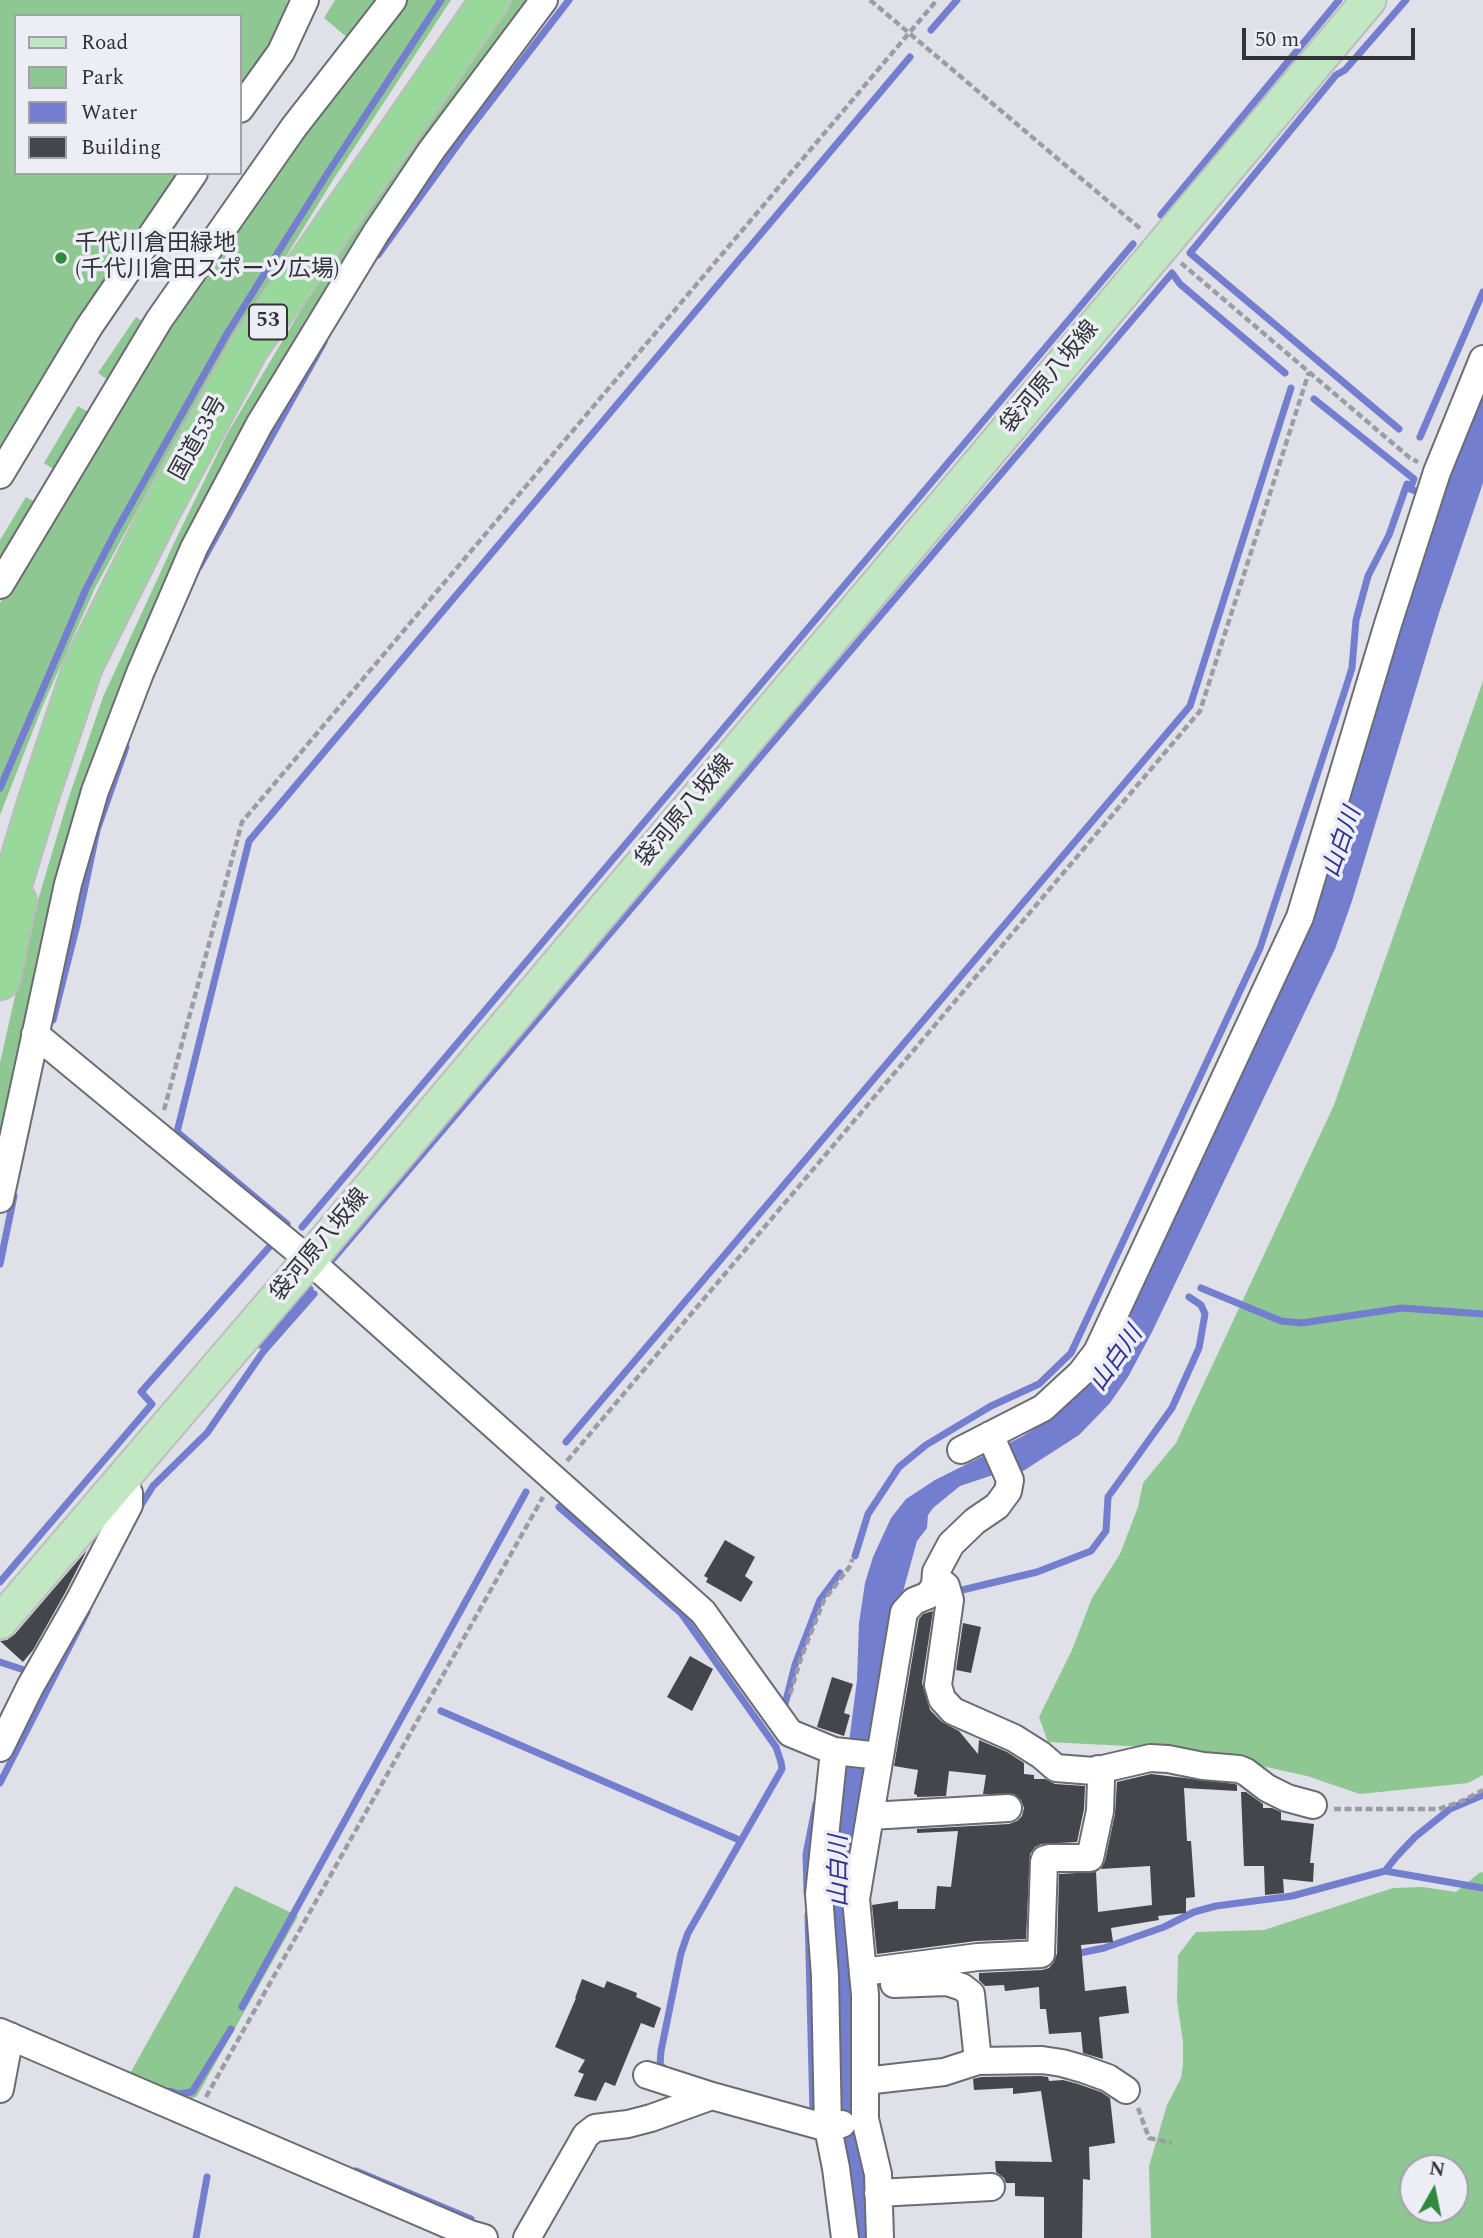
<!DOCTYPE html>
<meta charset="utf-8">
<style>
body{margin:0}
#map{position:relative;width:1483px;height:2238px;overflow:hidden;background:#dfe0e8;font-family:Spectral,serif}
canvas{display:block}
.legend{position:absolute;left:14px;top:14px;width:228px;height:161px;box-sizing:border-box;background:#ecedf5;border:2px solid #a1a2a8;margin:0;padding:9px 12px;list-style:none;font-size:21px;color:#313235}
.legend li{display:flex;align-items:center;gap:14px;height:35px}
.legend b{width:35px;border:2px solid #a1a2a8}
.north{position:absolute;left:1399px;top:2154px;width:70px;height:70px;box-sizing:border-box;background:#ecedf5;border:2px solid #a1a2a8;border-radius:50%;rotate:9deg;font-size:19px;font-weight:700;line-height:28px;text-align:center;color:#313235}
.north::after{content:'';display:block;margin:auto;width:24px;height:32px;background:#2f8a3c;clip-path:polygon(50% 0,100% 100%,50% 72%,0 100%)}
.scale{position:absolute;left:1242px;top:28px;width:173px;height:32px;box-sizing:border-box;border:4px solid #313235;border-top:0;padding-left:9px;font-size:21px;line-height:24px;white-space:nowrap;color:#313235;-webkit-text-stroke:5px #ecedf5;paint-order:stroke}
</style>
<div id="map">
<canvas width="1483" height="2238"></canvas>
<ul class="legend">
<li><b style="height:9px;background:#c1e8c3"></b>Road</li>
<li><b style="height:19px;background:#8ec791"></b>Park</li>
<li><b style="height:19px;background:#737ecf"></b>Water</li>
<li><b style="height:19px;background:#44464c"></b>Building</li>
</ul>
<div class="north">N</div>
<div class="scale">50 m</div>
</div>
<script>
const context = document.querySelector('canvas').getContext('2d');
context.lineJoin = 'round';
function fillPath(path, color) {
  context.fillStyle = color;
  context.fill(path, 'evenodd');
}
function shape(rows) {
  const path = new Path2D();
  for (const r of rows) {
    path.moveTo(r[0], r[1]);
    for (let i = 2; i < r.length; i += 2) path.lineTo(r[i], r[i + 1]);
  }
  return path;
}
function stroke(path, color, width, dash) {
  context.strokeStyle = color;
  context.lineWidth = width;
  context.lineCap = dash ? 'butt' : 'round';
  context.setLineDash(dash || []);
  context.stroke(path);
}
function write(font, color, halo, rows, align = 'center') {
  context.font = font + ' Spectral,"Noto Sans JP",serif';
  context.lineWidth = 7;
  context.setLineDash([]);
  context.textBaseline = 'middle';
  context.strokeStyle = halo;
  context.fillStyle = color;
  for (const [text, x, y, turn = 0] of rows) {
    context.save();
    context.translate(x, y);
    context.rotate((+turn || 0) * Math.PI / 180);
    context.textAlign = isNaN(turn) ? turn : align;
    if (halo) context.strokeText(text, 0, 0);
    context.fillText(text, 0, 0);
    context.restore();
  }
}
const green = shape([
 [0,0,288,0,270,48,240,89,240,16,16,16,16,173,179,173,0,452],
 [335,0,380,0,349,39,324,18],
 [403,0,451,0,333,180,190,413,95,588,43,705,0,815,0,603,56,507,245,209],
 [512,0,537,0,159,602,0,1166,0,1063,32,920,67,803,103,697,174,543,227,434,336,251,470,55],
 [136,317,145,323,108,380,98,373],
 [78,406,90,413,55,470,44,463],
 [26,497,37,503,2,559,0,558,0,540],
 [1483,681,1483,1775,1468,1783,1360,1794,1307,1776,1185,1749,1048,1742,1039,1717,1072,1650,1092,1598,1120,1554,1138,1507,1143,1483,1176,1443,1334,1105],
 [1483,1872,1483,2238,1151,2238,1149,2166,1167,2105,1181,2078,1183,2064,1183,2042,1177,2001,1178,1955,1196,1932,1264,1930,1393,1888,1422,1887,1456,1892,1479,1873],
 [1413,2168,1455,2168,1455,2210,1413,2210],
 [235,1886,298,1916,197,2096,186,2102,128,2077]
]);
const water = shape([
 [1483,389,1483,483,1439,613,1352,901,1335,949,1152,1332,1128,1377,1110,1403,1079,1435,1020,1473,999,1473,960,1486,933,1508,928,1515,927,1528,917,1541,896,1617,856,1843,859,2138,873,2238,854,2238,835,2116,829,1851,849,1742,857,1680,859,1623,865,1583,873,1557,891,1518,906,1499,935,1480,1023,1436,1054,1416,1265,1023,1307,934,1402,619,1444,490]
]);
const stream = shape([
 [931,30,957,0],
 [1161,215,1339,0],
 [378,255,467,132,569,0],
 [1314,399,1414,479,1410,489,1418,492],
 [1399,429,1190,253,1336,75,1345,70,1406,0],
 [1420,437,1483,292],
 [199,567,324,342],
 [0,788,86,589,116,531,228,332,329,171,441,0],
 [53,1020,77,925,97,830,126,747],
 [287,1224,177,1132,249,841,910,57],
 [302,1227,1133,244],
 [333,1259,1172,273,1180,284,1285,373],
 [0,1264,14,1196],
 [1201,1288,1281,1321,1302,1323,1402,1308,1483,1314],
 [260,1345,310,1289],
 [566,1442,1190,706,1291,388],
 [559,1507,681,1613,776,1747,781,1762,782,1769,688,1933,681,1953,661,2051,660,2065,667,2071],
 [138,1510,153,1486,207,1433,263,1352,314,1294],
 [855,1556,868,1514,899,1467,926,1445,991,1406,1039,1384,1071,1353,1260,948,1347,684,1352,668,1356,620,1368,576,1389,535,1407,484],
 [0,1582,152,1404,141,1392,271,1245],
 [958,1591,1037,1572,1091,1551,1106,1531,1108,1497,1172,1408,1199,1348,1205,1314,1201,1305,1189,1297],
 [0,1662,30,1672],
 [784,1708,795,1665,820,1600,840,1573],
 [441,1711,737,1839],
 [0,1783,87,1612],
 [1385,1871,1397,1856,1415,1837,1450,1809,1483,1795],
 [807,1893,806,1854,816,1804],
 [808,1915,813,2114],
 [1046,1960,1104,1948,1164,1927,1194,1912,1216,1906,1292,1896,1385,1871,1483,1888],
 [242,2007,526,1492],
 [170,2091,179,2094,192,2092,231,2029],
 [356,2171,471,2219],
 [196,2238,207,2177]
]);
const building = shape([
 [725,1540,755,1557,745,1576,753,1582,741,1602,706,1582,708,1578,704,1576],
 [87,1550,65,1593,33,1650,23,1662,0,1641,7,1640,15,1634],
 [933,1611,922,1683,930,1710,942,1722,959,1731,978,1754,979,1740,1007,1752,1024,1763,1024,1774,1034,1775,1034,1779,1045,1779,1055,1784,1085,1786,1084,1809,1077,1842,1041,1844,1035,1847,1030,1854,1026,1939,976,1941,877,1954,872,1905,898,1901,898,1909,935,1909,937,1886,951,1887,958,1831,917,1833,917,1829,1009,1824,1017,1821,1022,1816,1024,1808,1021,1800,1014,1794,983,1794,986,1775,949,1771,946,1796,917,1797,917,1795,914,1794,918,1770,894,1766,919,1619,923,1614],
 [963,1623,981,1627,971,1673,956,1670],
 [690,1656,713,1669,692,1711,667,1697],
 [832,1677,853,1684,844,1713,850,1715,844,1736,817,1727],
 [1151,1774,1235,1784,1237,1785,1237,1791,1184,1788,1187,1841,1191,1841,1195,1897,1186,1898,1186,1913,1158,1916,1159,1920,1111,1928,1113,1942,1081,1945,1085,1991,1126,1986,1129,2013,1099,2017,1103,2059,1083,2053,1081,2032,1049,2034,1046,2009,1040,2009,1039,1987,1005,1991,1004,1985,985,1986,979,1980,979,1973,1042,1970,1049,1968,1054,1962,1057,1955,1059,1874,1096,1872,1098,1912,1152,1905,1150,1866,1101,1869,1105,1861,1115,1814,1117,1782],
 [1241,1792,1246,1792,1263,1804,1263,1808,1272,1808,1281,1812,1281,1820,1314,1824,1310,1863,1314,1863,1313,1882,1283,1879,1284,1893,1265,1895,1264,1866,1244,1866],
 [582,1979,604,1988,607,1981,637,1993,636,1997,661,2008,654,2028,641,2023,615,2086,605,2082,596,2101,574,2096,584,2074,578,2072,585,2060,555,2047,576,1998,575,1998],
 [1041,2076,1048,2077,1049,2081,1063,2080,1078,2084,1101,2092,1110,2098,1115,2143,1089,2147,1090,2180,1083,2179,1082,2238,1044,2238,1044,2197,1015,2196,1015,2183,1006,2183,1004,2178,996,2172,995,2161,1052,2162,1041,2091,1013,2094,1013,2088,974,2090,973,2079,981,2077]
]);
const path = shape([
 [870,0,1142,230],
 [1181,263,1410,458,1418,462],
 [164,1110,242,822,937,0],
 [567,1461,1200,711,1309,372],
 [790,1694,801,1658,824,1600,851,1565,852,1559],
 [1334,1809,1439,1809,1462,1801,1483,1790],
 [206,2097,543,1497],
 [1138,2108,1149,2138,1172,2143]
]);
const minor = shape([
 [240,109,281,52,305,0],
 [0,475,89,327,194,173],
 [0,585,159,320,294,127,393,0],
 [35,1034,309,1260,703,1612,790,1733,834,1751,880,1756,856,1899,865,1995,865,2119,878,2174,880,2238],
 [0,1199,68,884,95,791,140,673,194,548,259,425,376,233,431,151,544,0],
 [961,1450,1043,1408,1081,1373,1097,1352,1300,917,1388,624,1437,472,1483,359],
 [936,1578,946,1586,950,1600,938,1685,942,1699,953,1711,1014,1738,1041,1755,1056,1768,1094,1771,1150,1758,1168,1759,1203,1766,1239,1769,1246,1772,1267,1788,1287,1798,1313,1805],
 [0,1748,30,1687,79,1601,129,1505,129,1493,121,1479],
 [834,1751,819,1894,825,1976,828,2128,836,2168,845,2238],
 [880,1756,904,1612,914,1601,929,1595,935,1585,936,1572,951,1544,975,1521,997,1506,1008,1491,1010,1480,990,1435],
 [870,1816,1008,1808],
 [863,1972,978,1957,1041,1954,1044,1862,1045,1859,1049,1858,1090,1858,1100,1811,1101,1780,1098,1769],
 [894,1984,947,1982,962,1987,971,1994,978,2061],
 [0,2032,470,2234,484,2238],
 [647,2075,712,2096,828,2128,842,2124],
 [865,2081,944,2072,978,2061,1042,2060,1062,2063,1083,2069,1108,2078,1126,2090],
 [0,2089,10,2036],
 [878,2193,991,2187],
 [527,2238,586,2135,595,2128,628,2124,651,2118,712,2096]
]);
const major = shape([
 [0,1622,309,1260,1369,0]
]);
const highway = shape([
 [0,925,38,800,83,666,160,512,249,348,490,0],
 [0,980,17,901]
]);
const markers = [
 [61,258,7,"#2f8a3c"]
];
const shields = [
 [268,322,38]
];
const shieldNames = [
 ["53",268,322]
];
const poiNames = [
 ["千代川倉田緑地",75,245],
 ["(千代川倉田スポーツ広場)",75,271]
];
const streetNames = [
 ["袋河原八坂線",1051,378,-50],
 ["国道53号",200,439,-61],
 ["袋河原八坂線",686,812,-50],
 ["袋河原八坂線",321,1246,-50]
];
const waterNames = [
 ["山白川",1344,843,-71],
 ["山白川",1118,1360,-55],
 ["山白川",841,1871,-90]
];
fillPath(green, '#8ec791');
fillPath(water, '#737ecf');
stroke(stream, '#737ecf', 7);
fillPath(building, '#44464c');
stroke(minor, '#6b6c73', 30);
stroke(major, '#bdbdbe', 37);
stroke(highway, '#bdbdbe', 42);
stroke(path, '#9c9da3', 4.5, [7, 3.5]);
stroke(minor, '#fff', 26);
stroke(major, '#c1e8c3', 33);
stroke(highway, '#98d89b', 38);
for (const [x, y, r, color] of markers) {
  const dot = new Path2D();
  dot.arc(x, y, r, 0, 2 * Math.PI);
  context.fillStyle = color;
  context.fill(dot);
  stroke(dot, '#ecedf5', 2.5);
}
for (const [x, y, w] of shields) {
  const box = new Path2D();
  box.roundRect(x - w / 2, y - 17.5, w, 35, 5);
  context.fillStyle = '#ecedf5';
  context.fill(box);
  stroke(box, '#313235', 2);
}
write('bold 21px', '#313235', null, shieldNames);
write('23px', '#313235', '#ecedf5', poiNames, 'left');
write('23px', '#313235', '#ecedf5', streetNames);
write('italic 24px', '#30308f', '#ecedf5', waterNames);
</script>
